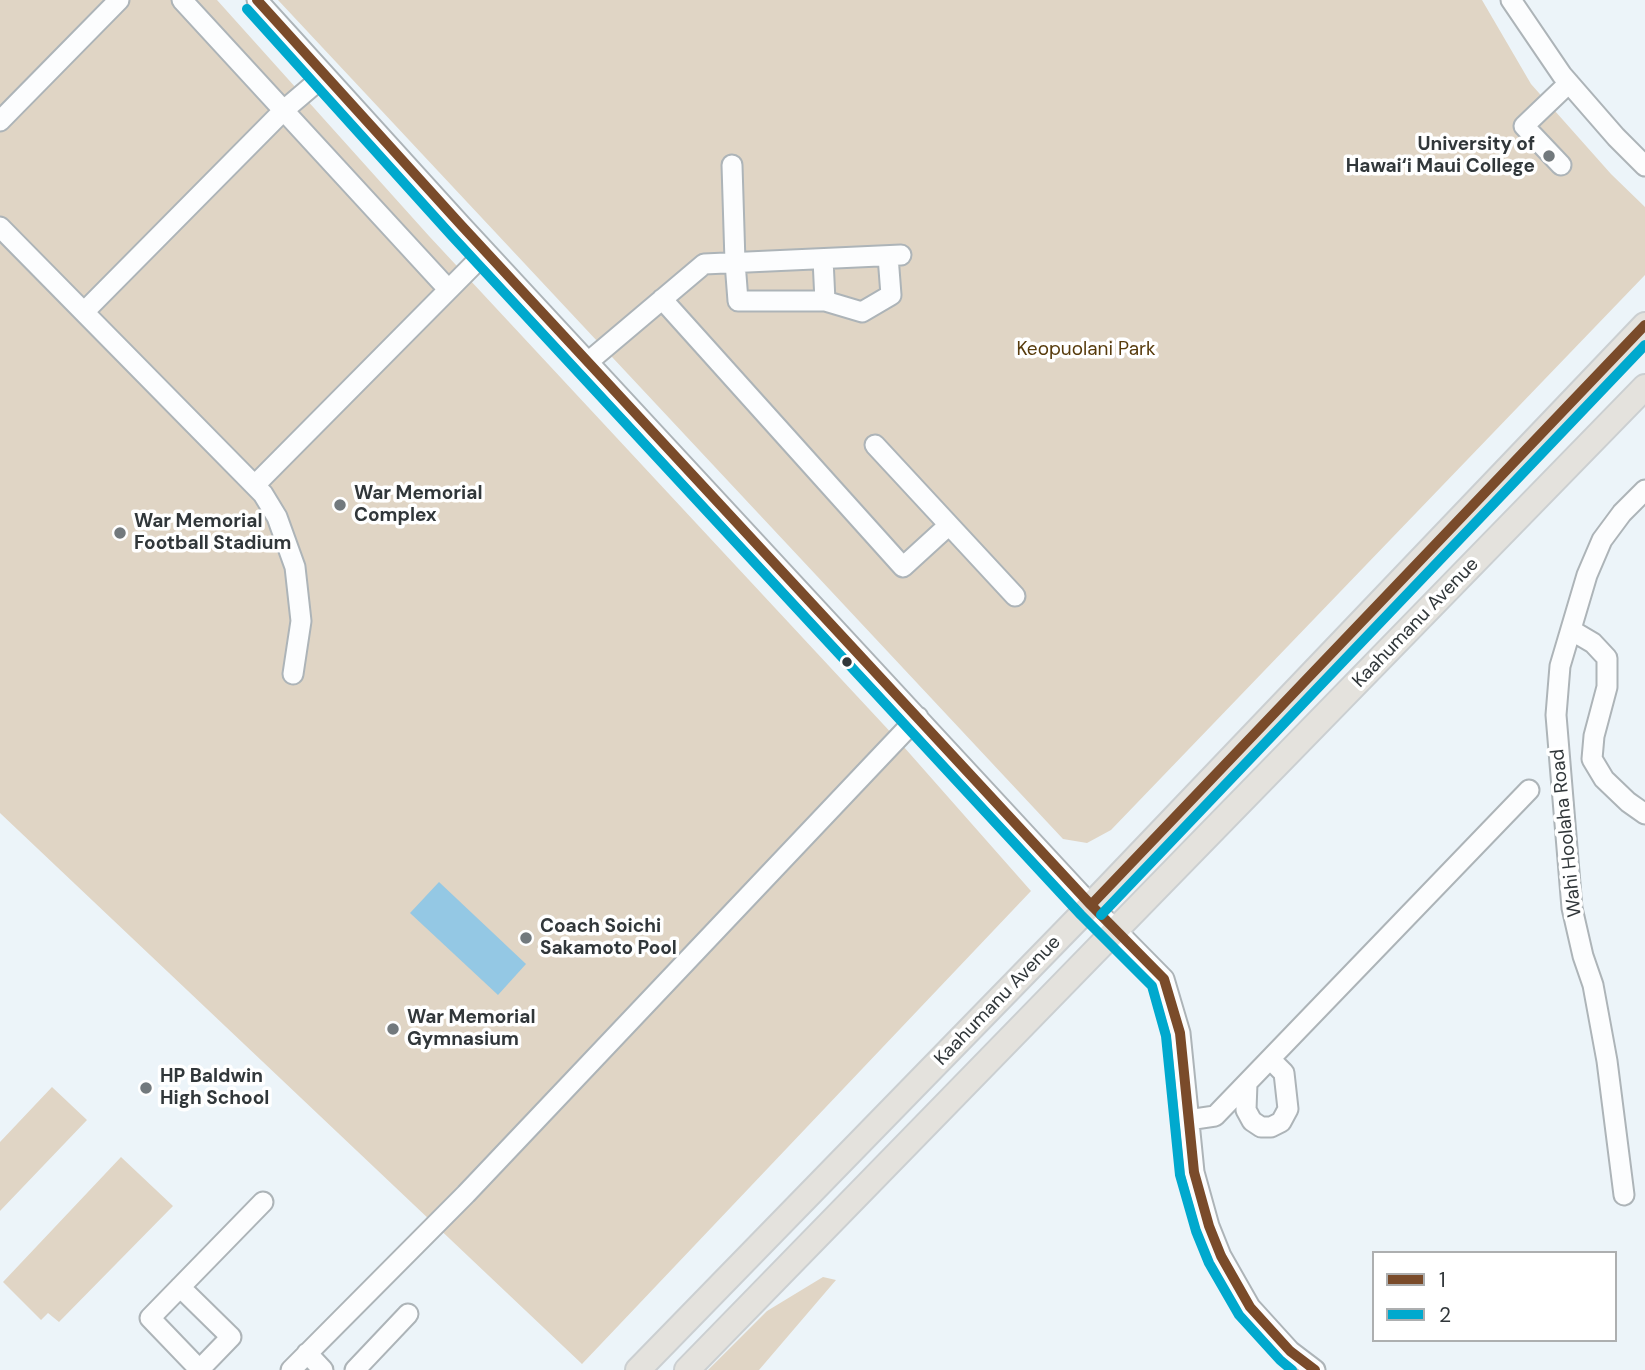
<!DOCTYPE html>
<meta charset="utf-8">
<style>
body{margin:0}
#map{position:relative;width:1645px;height:1370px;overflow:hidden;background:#ecf4f9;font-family:"DM Sans",sans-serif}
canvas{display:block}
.legend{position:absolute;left:1372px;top:1251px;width:245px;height:91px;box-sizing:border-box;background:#fff;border:2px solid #adafb0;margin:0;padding:9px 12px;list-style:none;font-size:21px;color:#31373a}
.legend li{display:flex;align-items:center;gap:14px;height:35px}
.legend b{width:35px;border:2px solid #adafb0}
</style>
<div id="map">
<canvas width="1645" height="1370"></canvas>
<ul class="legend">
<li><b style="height:9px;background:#7a4b2a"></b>1</li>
<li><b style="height:9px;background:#00a9ce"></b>2</li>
</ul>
</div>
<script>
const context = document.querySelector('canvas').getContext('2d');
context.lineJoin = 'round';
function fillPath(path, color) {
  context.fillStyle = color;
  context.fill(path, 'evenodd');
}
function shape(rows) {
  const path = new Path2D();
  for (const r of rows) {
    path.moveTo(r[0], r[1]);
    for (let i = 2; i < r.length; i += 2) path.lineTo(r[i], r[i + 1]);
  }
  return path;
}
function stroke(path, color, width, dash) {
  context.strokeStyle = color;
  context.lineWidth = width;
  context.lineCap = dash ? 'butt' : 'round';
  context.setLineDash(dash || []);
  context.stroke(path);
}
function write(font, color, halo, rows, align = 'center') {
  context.font = font + ' "DM Sans",sans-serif';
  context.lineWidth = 7;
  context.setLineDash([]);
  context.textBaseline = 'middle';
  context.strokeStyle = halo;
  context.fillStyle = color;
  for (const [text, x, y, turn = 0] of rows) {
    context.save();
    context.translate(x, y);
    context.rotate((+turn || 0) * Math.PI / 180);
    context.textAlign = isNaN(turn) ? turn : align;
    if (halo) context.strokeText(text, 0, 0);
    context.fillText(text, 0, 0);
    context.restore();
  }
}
const green = shape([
 [0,0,217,0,429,236,896,738,1031,891,582,1364,0,813],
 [278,0,1482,0,1531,84,1611,174,1645,207,1645,275,1111,830,1087,843,1063,839],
 [52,1087,87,1120,0,1211,0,1142],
 [121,1157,173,1206,59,1322,48,1313,41,1320,3,1282],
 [823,1277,836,1280,759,1370,708,1370,767,1311]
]);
const water = shape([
 [439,882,526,964,498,995,410,913]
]);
const minor = shape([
 [182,0,448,289],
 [257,0,461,225,1091,905,1164,979,1180,1033,1194,1172,1209,1226,1221,1256,1250,1307,1290,1351,1315,1370],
 [1511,0,1562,75,1616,137,1645,166],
 [0,121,119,0],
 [732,165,735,262,738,301,825,301,823,259],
 [1561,165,1524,126,1569,83],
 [0,227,263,494,277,517,295,567,301,621,293,674],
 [662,299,903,567,949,525],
 [825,301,862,312,891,295,888,256],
 [84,312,284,110,324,76],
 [588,362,704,264,901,255],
 [875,445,1015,596],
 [255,485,486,252],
 [1571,630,1593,643,1607,658,1607,687,1594,736,1592,759,1604,779,1628,802,1645,814],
 [1247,1083,1246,1110,1252,1121,1261,1127,1271,1127,1281,1122,1288,1109,1284,1073,1270,1059],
 [1188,1120,1215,1116,1529,790],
 [1624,1195,1607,1061,1593,985,1583,956,1572,908,1556,715,1560,666,1587,575,1602,540,1622,513,1645,490],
 [180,1287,231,1337,199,1370],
 [307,1353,323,1370],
 [199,1369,150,1318,263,1202],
 [291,1370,466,1194,918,717],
 [355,1370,408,1314]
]);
const major = shape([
 [638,1370,1091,905,1645,325],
 [687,1370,1645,387]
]);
const bus1 = shape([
 [257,0,461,225,1091,905,1164,979,1180,1033,1194,1172,1209,1226,1221,1256,1250,1307,1290,1351,1315,1370],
 [1091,905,1645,325]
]);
const bus2 = shape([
 [247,9,451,235,1081,915,1152,986,1166,1036,1180,1175,1196,1231,1209,1263,1239,1315,1280,1360,1292,1370],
 [1101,915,1645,345]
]);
const markers = [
 [1549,156,7,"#72797d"],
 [340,505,7,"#72797d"],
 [120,533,7,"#72797d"],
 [847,662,6,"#31373a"],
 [526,938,7,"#72797d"],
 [393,1029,7,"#72797d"],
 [146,1088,7,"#72797d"]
];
const poiNames = [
 ["University of",1535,145,"right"],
 ["Hawai‘i Maui College",1535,167,"right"],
 ["War Memorial",354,494],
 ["Complex",354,516],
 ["War Memorial",134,522],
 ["Football Stadium",134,544],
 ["Coach Soichi",540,927],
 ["Sakamoto Pool",540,949],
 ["War Memorial",407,1018],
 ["Gymnasium",407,1040],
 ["HP Baldwin",160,1077],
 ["High School",160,1099]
];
const parkNames = [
 ["Keopuolani Park",1086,350]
];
const streetNames = [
 ["Kaahumanu Avenue",1416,623,-46],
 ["Wahi Hoolaha Road",1567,833,-96],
 ["Kaahumanu Avenue",998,1001,-46]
];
fillPath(green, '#e0d5c5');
fillPath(water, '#94c8e4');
stroke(minor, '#adb4b8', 23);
stroke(major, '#cbcfd1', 28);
stroke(minor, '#fcfdfe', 19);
stroke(major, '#e4e2dd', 24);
stroke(bus1, '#7a4b2a', 10);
stroke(bus2, '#00a9ce', 10);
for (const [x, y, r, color] of markers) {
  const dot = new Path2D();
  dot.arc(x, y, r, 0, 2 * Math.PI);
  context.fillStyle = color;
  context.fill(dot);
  stroke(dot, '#fff', 2.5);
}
write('bold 19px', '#31373a', '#fff', poiNames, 'left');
write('19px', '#573b0c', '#fff', parkNames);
write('19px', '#31373a', '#fff', streetNames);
</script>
